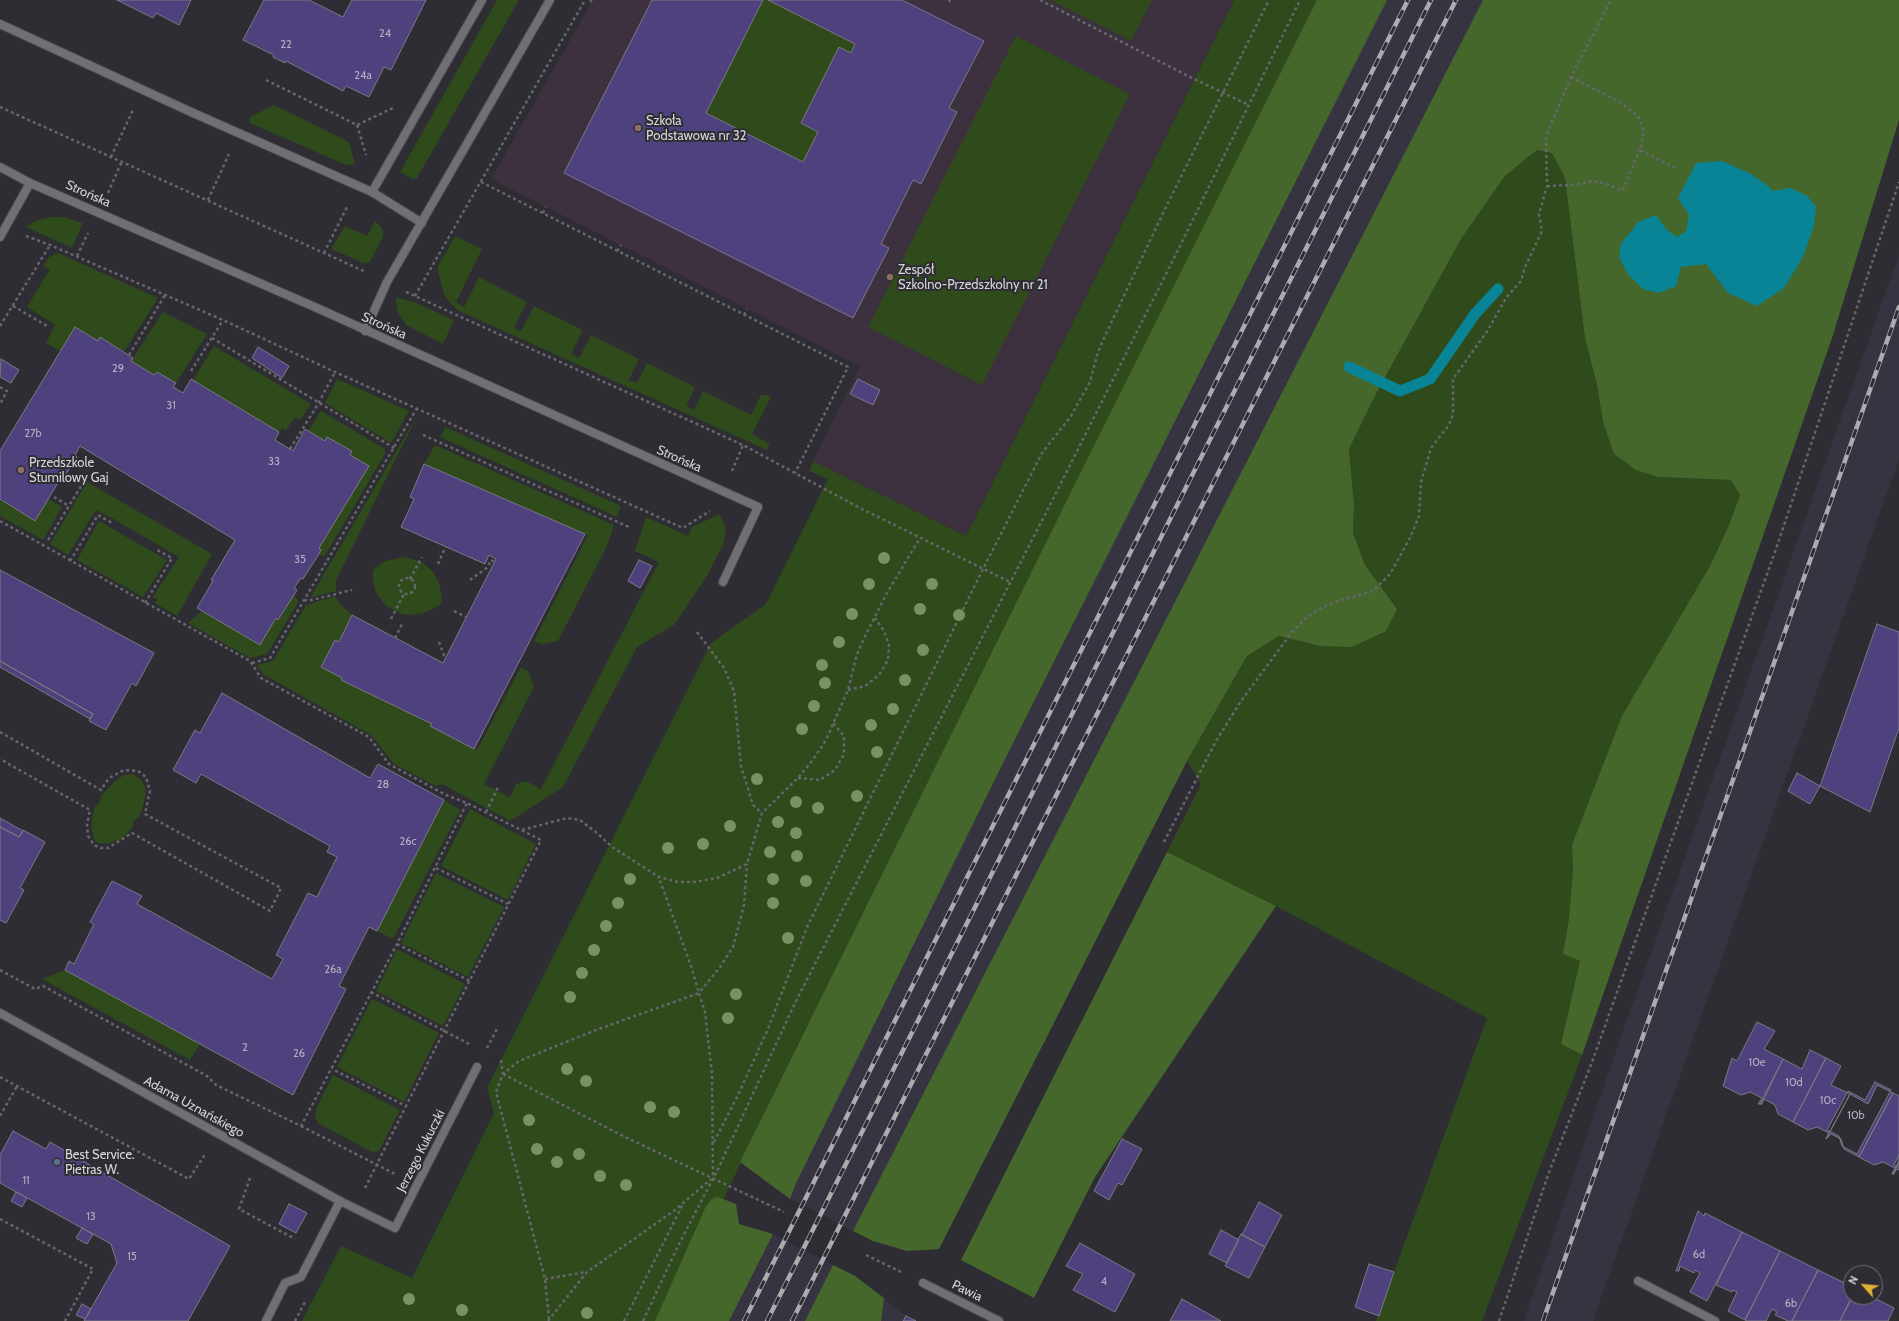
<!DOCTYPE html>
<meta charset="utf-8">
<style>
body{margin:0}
#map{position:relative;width:1899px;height:1321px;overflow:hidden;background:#2e2d34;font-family:Cabin,sans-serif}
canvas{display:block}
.north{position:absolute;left:1843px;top:1265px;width:40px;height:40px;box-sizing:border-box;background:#2e2d34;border:1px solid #717076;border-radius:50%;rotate:297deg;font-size:11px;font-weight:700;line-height:16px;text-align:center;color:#d5d5d9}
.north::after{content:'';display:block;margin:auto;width:14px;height:18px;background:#deb133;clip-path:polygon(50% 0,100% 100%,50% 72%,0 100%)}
</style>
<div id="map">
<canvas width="1899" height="1321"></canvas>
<div class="north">N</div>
</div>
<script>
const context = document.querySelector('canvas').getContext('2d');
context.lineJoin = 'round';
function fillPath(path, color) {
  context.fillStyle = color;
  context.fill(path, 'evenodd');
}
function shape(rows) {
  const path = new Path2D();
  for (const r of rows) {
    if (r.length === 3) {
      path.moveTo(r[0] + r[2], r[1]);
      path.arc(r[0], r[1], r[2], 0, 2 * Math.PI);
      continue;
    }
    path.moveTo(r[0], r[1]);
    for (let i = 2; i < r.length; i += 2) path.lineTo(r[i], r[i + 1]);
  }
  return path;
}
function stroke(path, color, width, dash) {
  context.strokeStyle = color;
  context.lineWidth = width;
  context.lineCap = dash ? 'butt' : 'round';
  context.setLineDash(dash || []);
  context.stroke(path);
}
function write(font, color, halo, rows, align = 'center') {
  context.font = font + ' Cabin,sans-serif';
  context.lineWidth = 4;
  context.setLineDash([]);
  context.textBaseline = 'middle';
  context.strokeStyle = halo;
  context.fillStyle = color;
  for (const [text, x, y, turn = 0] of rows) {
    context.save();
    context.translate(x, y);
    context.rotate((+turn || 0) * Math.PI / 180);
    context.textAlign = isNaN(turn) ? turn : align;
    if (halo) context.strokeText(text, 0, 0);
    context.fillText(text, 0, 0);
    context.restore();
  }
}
const built = shape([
 [1317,0,1567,0,1187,761,939,1249,907,1251,873,1241,790,1199,740,1162,1075,484],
 [1899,255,1899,459,1593,1321,1524,1321,1610,1068],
 [736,1204,739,1224,773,1234,855,1276,906,1316,903,1321,667,1321]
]);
const education = shape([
 [593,0,1234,0,966,536,813,461,860,366,491,179]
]);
const green = shape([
 [497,0,519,0,417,178,412,179,400,172],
 [763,0,768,0,855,44,851,53,839,47,801,123,818,132,803,162,706,113],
 [1051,0,1152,0,1131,41],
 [1234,0,1317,0,764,1113,667,1321,302,1321,341,1246,412,1278,494,1113,487,1088,711,643,766,604,828,479,809,471,813,461,966,536],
 [1016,36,1130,94,982,385,868,327],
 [274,105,349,142,355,164,346,165,250,123,250,117],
 [1537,150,1552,153,1565,178,1585,338,1597,385,1603,422,1658,477,1731,480,1740,495,1729,525,1710,566,1680,619,1572,845,1574,870,1569,918,1563,954,1580,961,1561,1044,1582,1055,1482,1321,1376,1321,1487,1018,1276,906,1167,852,1201,784,1187,761,1247,656,1279,636,1320,646,1397,609,1365,565,1353,533,1354,503,1349,449,1378,390,1461,239,1505,176],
 [52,217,63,217,83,223,72,248,26,227,37,220],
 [375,221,381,227,383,232,383,237,370,262,364,263,331,249,345,226,367,236],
 [455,236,482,249,456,302,464,307,479,277,527,302,514,328,521,331,534,306,583,330,571,354,579,358,591,335,639,359,629,380,637,383,647,363,695,387,686,406,694,410,703,391,751,415,761,395,767,395,771,397,752,434,770,444,767,450,457,310,445,297,437,268],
 [58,253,158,298,124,352,100,338,98,341,75,327,60,351,46,343,55,325,27,307,50,269,43,266,49,257],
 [396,297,416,303,454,320,443,344,406,325,397,311],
 [163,312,207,334,176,383,157,372,154,375,131,361],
 [214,346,311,404,300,420,295,417,286,430,283,428,279,432,193,380],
 [337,379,409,411,391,443,325,403],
 [321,411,385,449,385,454,324,557,319,554,321,550,319,548,368,466,350,455,352,451,327,437,325,441,308,431],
 [418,414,340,572,336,581,336,591,310,598],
 [445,427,621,506,617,517,440,437],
 [435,445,614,525,607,546,558,641,541,644,534,641,588,535,424,464],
 [87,482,212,554,177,616,155,603,157,599,153,597,179,557,117,521,96,510,68,555,50,544],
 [0,499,35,521,48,499,62,507,43,540,0,516],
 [720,514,726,529,723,545,708,574,674,625,637,647,563,787,510,821,442,784,436,786,394,764,371,735,263,674,257,665,273,661,306,605,335,596,341,605,352,615,339,642,341,680,432,724,431,726,477,750,521,667,528,671,534,687,484,784,510,797,516,784,526,781,541,789,659,562,635,551,646,517,688,536,692,527],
 [99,521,167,560,143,597,77,560],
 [405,557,422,562,434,573,439,583,442,598,441,604,435,608,424,613,410,615,402,614,386,606,380,598,375,590,373,579,373,572,375,568,385,561],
 [294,595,299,601,267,654,250,658,188,623,202,611,260,645,276,618,279,620],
 [133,774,140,779,144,784,146,792,142,810,139,817,133,821,133,827,122,839,106,844,98,843,94,840,92,830,92,818,95,806,99,804,101,796,115,781,124,775],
 [444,800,460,810,393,939,377,931],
 [470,809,536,844,508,900,441,866],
 [436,873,504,907,468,977,401,943],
 [397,949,465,984,443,1026,376,991],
 [65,970,200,1044,190,1060,42,979],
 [372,999,439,1033,404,1102,337,1067],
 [333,1075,400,1110,379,1151,372,1152,318,1123,315,1118,316,1109]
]);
const forest = shape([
 [1317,0,1387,0,1008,753,797,1181,790,1199,740,1162,1075,484],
 [1483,0,1899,0,1899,120,1832,338,1582,1055,1561,1044,1580,961,1563,954,1569,918,1573,870,1572,845,1622,716,1710,566,1729,525,1740,495,1731,480,1658,477,1636,470,1614,454,1603,422,1597,385,1585,338,1565,178,1552,153,1537,150,1505,176,1461,239,1378,390,1349,449,1354,503,1353,533,1365,565,1397,609,1386,631,1352,647,1320,646,1279,636,1247,656,1187,761,939,1249,907,1251,873,1241,853,1231],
 [1167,852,1276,906,1095,1177,1034,1298,961,1260],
 [718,1197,736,1204,739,1224,773,1234,729,1321,655,1321,706,1206,713,1198],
 [833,1265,855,1276,884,1298,881,1321,805,1321]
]);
const water = shape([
 [1722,161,1751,174,1768,186,1772,191,1791,188,1807,196,1816,207,1814,226,1803,257,1784,288,1757,306,1728,293,1706,264,1681,267,1676,286,1659,293,1643,289,1628,274,1619,257,1621,244,1638,222,1656,215,1666,229,1677,237,1686,231,1689,215,1678,198,1696,163]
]);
const stream = shape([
 [1349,367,1400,391,1430,379,1475,314,1498,289]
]);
const building = shape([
 [117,0,191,0,179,25,156,13,153,18,117,0],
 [264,0,309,0,343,17,352,0,426,0,391,70,384,67,369,97,346,86,343,91,286,61,285,63,273,57,274,55,243,40,264,0],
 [652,0,763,0,706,113,803,162,818,132,801,123,839,47,851,53,855,44,768,0,902,0,984,41,949,108,957,112,921,184,913,180,881,244,889,248,853,318,564,173,652,0],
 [75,327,98,341,100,337,133,358,131,361,154,375,157,372,176,383,173,387,183,393,191,379,279,432,275,440,293,451,305,429,325,441,327,437,352,451,350,455,369,466,319,548,321,550,319,554,303,579,301,578,294,588,297,590,278,620,276,618,260,645,197,608,213,581,211,580,235,540,80,446,75,455,77,457,64,477,62,476,35,521,0,499,0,451,75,327],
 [258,347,289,366,282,378,252,358,258,347],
 [1,359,19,370,11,383,0,377,1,359],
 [858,379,880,390,873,405,850,394,858,379],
 [424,464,585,534,474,749,430,726,432,724,341,680,342,678,321,667,335,640,339,642,352,615,443,663,496,559,489,555,485,564,401,527,414,499,410,497,424,464],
 [639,560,652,566,640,588,628,581,639,560],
 [0,570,154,653,136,686,132,683,106,730,89,721,93,714,0,661,0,570],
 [1877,624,1899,632,1899,728,1870,812,1820,786,1877,624],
 [0,661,93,714,90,719,0,667,0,661],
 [222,693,370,778,378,764,444,800,377,931,369,927,339,986,346,989,293,1095,65,970,69,961,74,964,94,924,90,922,112,881,142,896,137,904,272,979,283,959,276,955,308,893,317,897,337,857,327,852,330,846,201,774,196,783,173,770,195,730,200,733,222,693],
 [1797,773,1820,786,1810,804,1788,791,1797,773],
 [0,818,23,831,19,837,0,827,0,818],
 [0,827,19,837,23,830,45,842,20,888,24,890,6,923,0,920,0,827],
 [1757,1022,1775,1031,1764,1049,1783,1059,1760,1104,1758,1104,1762,1098,1750,1092,1741,1095,1723,1086,1732,1058,1737,1061,1757,1022],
 [1810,1050,1826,1058,1793,1122,1778,1114,1775,1105,1764,1099,1761,1105,1783,1059,1802,1069,1810,1050],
 [1826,1058,1841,1066,1831,1085,1850,1094,1826,1139,1829,1133,1817,1127,1808,1130,1793,1122,1826,1058],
 [1875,1082,1891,1090,1857,1154,1842,1146,1839,1136,1827,1130,1848,1091,1865,1100,1875,1082],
 [1877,1085,1893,1093,1859,1157,1844,1149,1841,1139,1831,1134,1826,1139,1850,1094,1868,1104,1877,1085],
 [1893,1093,1899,1096,1899,1161,1892,1174,1895,1168,1883,1162,1874,1165,1859,1157,1893,1093],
 [13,1131,46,1149,50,1142,230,1246,188,1321,84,1321,117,1263,111,1244,0,1183,0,1155,13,1131],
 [1122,1139,1142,1149,1122,1185,1118,1183,1109,1200,1094,1191,1122,1139],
 [1899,1155,1899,1168,1894,1165,1899,1155],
 [1899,1161,1899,1170,1897,1169,1893,1175,1899,1161],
 [16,1192,27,1198,22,1207,11,1201,16,1192],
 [1259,1202,1282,1215,1265,1247,1242,1235,1259,1202],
 [289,1204,307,1213,296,1233,279,1224,289,1204],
 [1698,1211,1704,1216,1705,1213,1742,1232,1707,1301,1690,1292,1700,1273,1695,1270,1694,1273,1680,1266,1679,1271,1676,1271,1698,1211],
 [82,1228,93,1234,87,1244,76,1238,82,1228],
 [1221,1230,1239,1240,1227,1263,1209,1254,1221,1230],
 [1742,1232,1780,1251,1745,1320,1728,1311,1737,1292,1733,1290,1732,1292,1716,1285,1742,1232],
 [1241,1234,1265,1247,1249,1278,1225,1266,1241,1234],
 [1080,1243,1135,1274,1115,1312,1073,1290,1083,1274,1066,1266,1080,1243],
 [1780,1251,1818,1270,1792,1321,1788,1321,1775,1315,1777,1312,1772,1309,1766,1321,1747,1321,1745,1320,1780,1251],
 [1369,1264,1394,1272,1379,1316,1355,1307,1369,1264],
 [1818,1270,1851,1286,1852,1297,1840,1321,1792,1321,1818,1270],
 [1852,1297,1872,1297,1894,1308,1888,1321,1840,1321,1852,1297],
 [1182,1299,1221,1321,1170,1321,1182,1299],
 [82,1304,91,1309,85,1319,76,1315,82,1304],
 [906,1316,916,1321,903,1321,906,1316]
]);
const path = shape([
 [590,0,592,2],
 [1040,0,1194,79,1249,105],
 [949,2,950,0],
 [1571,77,1620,102,1638,116,1644,132,1640,150,1677,169],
 [266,80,357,125,393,108],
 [0,107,366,272],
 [357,125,366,155],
 [111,157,133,110],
 [481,182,848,367,795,473],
 [1547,186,1574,185,1593,181,1607,184,1622,191,1640,150],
 [108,193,122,161],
 [208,200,229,154],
 [543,213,546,207],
 [26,236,50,245,223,320,335,372,683,528,710,511],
 [617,251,621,245],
 [324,253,347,207],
 [77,256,88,233],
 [406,292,743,445,858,507,1010,582],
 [415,296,585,0],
 [13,306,49,327],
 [744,315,747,309],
 [0,326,50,245],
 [212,338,394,448],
 [129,355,165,295],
 [191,371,223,320],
 [0,387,7,391,0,404],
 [423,435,629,527],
 [290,449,318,404,335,372],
 [732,471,743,445],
 [54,497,69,506],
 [0,521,250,661,261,678,369,737,389,764,446,795,467,803,541,840,406,1106,332,1069],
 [48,540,83,483,70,474],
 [70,561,98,515,112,523],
 [438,564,446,546],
 [407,586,8],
 [410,579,422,557],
 [470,580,488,567,491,560,494,562],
 [304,600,308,601,352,590],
 [145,603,172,558,157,550],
 [454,611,466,617],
 [391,619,404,594],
 [697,632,724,668,734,691,741,766,753,805,762,813],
 [395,638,402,624],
 [439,642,445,658],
 [252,663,270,658,417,408],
 [848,690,865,686,879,675,888,660,889,645,884,631,875,618],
 [0,732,101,790,109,778,124,770,138,771,146,777,150,791,145,814,281,888,270,911,132,833,108,848,101,848,94,845,88,836,87,824,90,810,0,759],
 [798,778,820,780,835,770,844,754,844,736,833,723],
 [486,812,499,785],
 [522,830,567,818,580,820,597,833,612,847,659,877,678,882,694,882,717,878,747,864,762,813,798,778,812,761,826,740,848,690,857,654,866,634,887,593,920,538],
 [1164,842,1216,741,1241,701,1292,632,1307,617,1321,608,1335,602,1373,591,1390,574,1410,538,1419,516,1421,482,1431,448,1449,425,1453,414,1453,379,1488,330,1506,298,1521,281,1525,267,1542,231,1539,214,1547,186,1546,136,1571,77,1611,0],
 [436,868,508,904],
 [397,944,470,981],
 [0,970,35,989,43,986,207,1076,216,1085,301,1126,397,944,467,803],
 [371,992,471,1045],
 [487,1048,497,1029],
 [501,1060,503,1074],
 [503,1074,625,1137,784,1212],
 [0,1077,189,1179,206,1153],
 [0,1116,17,1086],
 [301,1126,397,1175],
 [714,1142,740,1091,767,1031,808,925,983,569,1042,453,1071,416,1090,382,1098,352,1105,336,1165,209,1269,0],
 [713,1175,712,1074,705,1012,699,993,720,967,733,947,744,905,747,864],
 [250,1178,239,1209,295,1239],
 [365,1188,406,1106],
 [0,1219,93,1269,65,1321],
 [866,1255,903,1273],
 [545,1279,587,1272],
 [549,1319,545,1279,496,1092,503,1074,519,1061,596,1030,699,993,691,966,659,878],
 [295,1321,306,1300],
 [548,1321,587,1272,675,1210,711,1179],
 [624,1321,683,1204],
 [643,1321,678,1246,719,1167,796,1001,1053,499,1181,244,1300,0],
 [1499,1321,1548,1175,1592,1062,1776,549,1899,182]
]);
const lane = shape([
 [0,24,191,112,372,192,422,223],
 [372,192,482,0],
 [723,582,758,507],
 [1638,1281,1715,1321],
 [266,1321,285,1283,301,1277,340,1201]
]);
const street = shape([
 [0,167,30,183,317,308,758,507],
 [0,237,30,183],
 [365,331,387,282,550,0],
 [0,1013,340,1201,395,1228,477,1067],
 [923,1283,999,1321]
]);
const rail = shape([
 [744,1321,1408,0],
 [767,1321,1431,0],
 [792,1321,1456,0],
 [1543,1321,1899,307]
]);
const trees = [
 [884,558],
 [869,584],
 [932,584],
 [920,609],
 [852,614],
 [959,615],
 [839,642],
 [923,650],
 [822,665],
 [905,680],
 [825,683],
 [814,706],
 [893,709],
 [871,725],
 [802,729],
 [877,752],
 [757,779],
 [857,796],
 [796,802],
 [818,808],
 [778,822],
 [730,826],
 [796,833],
 [703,844],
 [668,848],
 [770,852],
 [797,856],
 [630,879],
 [773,879],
 [806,881],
 [618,903],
 [773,903],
 [606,926],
 [788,938],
 [594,950],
 [582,973],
 [736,994],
 [570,997],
 [728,1018],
 [567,1069],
 [586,1081],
 [650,1107],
 [674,1112],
 [529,1120],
 [537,1149],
 [579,1154],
 [557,1162],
 [600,1176],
 [626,1185],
 [409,1299],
 [462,1310],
 [587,1313]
];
const markers = [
 [638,128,4,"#8d6e63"],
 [890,277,4,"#8d6e63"],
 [21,470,4,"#8d6e63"],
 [57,1162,4,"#5c6f8a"]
];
const numberNames = [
 ["24",385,34],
 ["22",286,45],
 ["24a",363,76],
 ["29",118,369],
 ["31",171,406],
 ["27b",33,434],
 ["33",274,462],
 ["35",300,560],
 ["28",383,785],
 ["26c",408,842],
 ["26a",333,970],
 ["2",245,1048],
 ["26",299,1054],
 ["10e",1757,1063],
 ["10d",1794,1083],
 ["10c",1828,1101],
 ["10b",1856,1116],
 ["11",26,1181],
 ["13",91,1217],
 ["6d",1699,1255],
 ["15",132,1257],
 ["4",1104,1282],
 ["6b",1791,1304]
];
const poiNames = [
 ["Szkoła",646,121],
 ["Podstawowa nr 32",646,136],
 ["Zespół",898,270],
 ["Szkolno-Przedszkolny nr 21",898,285],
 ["Przedszkole",29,463],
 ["Stumilowy Gaj",29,478],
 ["Best Service.",65,1155],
 ["Pietras W.",65,1170]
];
const streetNames = [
 ["Strońska",88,194,24],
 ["Strońska",384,326,24],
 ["Strońska",679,459,24],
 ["Adama Uznańskiego",194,1107,29],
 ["Jerzego Kukuczki",421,1151,-63],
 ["Pawia",967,1291,26]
];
fillPath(built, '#363441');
fillPath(education, '#3d313f');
fillPath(green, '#2f4a1b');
fillPath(forest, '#45672b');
fillPath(water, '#088496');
stroke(stream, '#088496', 11);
fillPath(building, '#4f417d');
stroke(building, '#7b7a83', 1);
stroke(lane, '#49484e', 10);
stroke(street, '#49484e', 10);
stroke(path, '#66666c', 2.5, [3, 3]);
stroke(lane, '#707074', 8);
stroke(street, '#707074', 8);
stroke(rail, '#acacb0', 4.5);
stroke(rail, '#2e2d34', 3, [9]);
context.fillStyle = '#779366';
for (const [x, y] of trees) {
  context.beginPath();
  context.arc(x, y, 6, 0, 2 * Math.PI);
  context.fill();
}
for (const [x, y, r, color] of markers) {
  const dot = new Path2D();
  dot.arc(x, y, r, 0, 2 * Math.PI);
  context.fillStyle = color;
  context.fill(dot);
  stroke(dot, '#2e2d34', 1.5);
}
write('11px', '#b4b0c2', null, numberNames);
write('13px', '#d5d5d9', '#2e2d34', poiNames, 'left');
write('13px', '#d5d5d9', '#2e2d34', streetNames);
</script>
